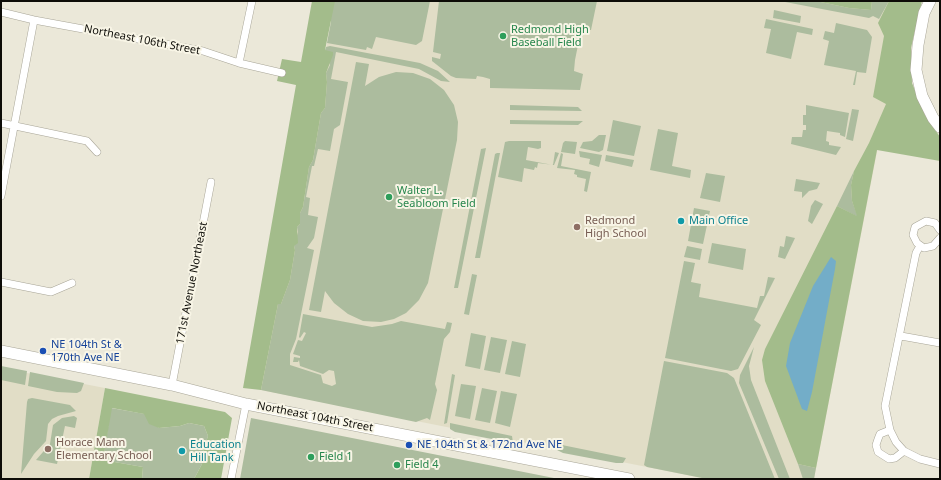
<!DOCTYPE html>
<style>
body{margin:0}
#map{position:relative;width:941px;height:480px;overflow:hidden;background:#ebe8d9;font-family:"Noto Sans",sans-serif}
canvas{display:block}
.frame{position:absolute;inset:0;border:2px solid #0d0c07;pointer-events:none}
</style>
<div id="map">
<canvas width="941" height="480"></canvas>
<div class="frame"></div>
</div>
<script>
const context = document.querySelector('canvas').getContext('2d');
context.lineJoin = 'round';
function fillPath(path, color) {
  context.fillStyle = color;
  context.fill(path, 'evenodd');
}
function shape(rows) {
  const path = new Path2D();
  for (const r of rows) {
    path.moveTo(r[0], r[1]);
    for (let i = 2; i < r.length; i += 2) path.lineTo(r[i], r[i + 1]);
  }
  return path;
}
function stroke(path, color, width, dash) {
  context.strokeStyle = color;
  context.lineWidth = width;
  context.lineCap = dash ? 'butt' : 'round';
  context.setLineDash(dash || []);
  context.stroke(path);
}
function write(font, color, halo, rows, align = 'center') {
  context.font = font + ' "Noto Sans",sans-serif';
  context.lineWidth = 4;
  context.setLineDash([]);
  context.textBaseline = 'middle';
  context.strokeStyle = halo;
  context.fillStyle = color;
  for (const [text, x, y, turn = 0] of rows) {
    context.save();
    context.translate(x, y);
    context.rotate((+turn || 0) * Math.PI / 180);
    context.textAlign = isNaN(turn) ? turn : align;
    if (halo) context.strokeText(text, 0, 0);
    context.fillText(text, 0, 0);
    context.restore();
  }
}
const built = shape([
 [335,1,906,1,814,479,707,479,261,390],
 [1,368,105,388,89,479,1,479]
]);
const green = shape([
 [331,1,430,1,422,41,416,45,376,37,372,49,367,47,366,50,327,43,331,22],
 [439,1,597,1,591,30,581,30,575,60,574,71,583,74,580,90,490,88,490,79,483,77,477,76,476,79,456,78,451,76,432,61,432,57,440,59,441,54,433,52],
 [780,1,816,1,849,8,871,10,872,1,889,1,879,19,873,16,869,18],
 [774,10,801,16,800,23,773,18],
 [766,19,813,29,812,35,797,32,791,59,766,53,771,29,764,28],
 [836,23,867,30,872,37,866,73,857,72,855,85,853,85,856,71,824,65,829,41,823,39,825,31,834,33],
 [330,46,420,63,438,71,450,82,441,81,419,69,336,52,331,79,348,82,340,125,334,129,330,151,318,149,314,166,312,166,306,197,310,198,308,215,318,217,314,238,307,248,314,250,296,339,290,354,290,365,321,375,323,383,332,386,336,384,334,371,329,370,323,374,300,366,299,360,298,362,293,362,294,357,300,358,300,356,293,354,298,340,302,341,306,333,304,332,300,338,299,337,303,314,372,327,392,324,401,321,445,329,447,322,452,323,450,332,444,339,435,384,437,390,430,420,427,418,416,422,261,390,278,304,281,304,290,280,295,250,294,246,298,232,297,227,300,224,300,213,303,207,309,167,313,160,321,113,325,108,327,82,326,73,330,65,325,50,326,47],
 [356,62,369,64,365,86,379,77,396,72,413,73,430,79,444,90,454,105,458,122,457,140,428,283,419,300,406,313,394,319,381,322,363,321,348,314,334,303,325,291,321,312,309,310],
 [510,105,578,107,582,111,510,110],
 [806,105,849,113,845,137,840,135,840,133,827,131,826,141,829,142,829,145,841,147,836,155,791,144,792,137,802,137,803,130,806,130,806,125,803,125,803,115,806,115],
 [852,109,859,110,853,141,846,139],
 [510,120,583,121,578,125,510,124],
 [613,120,641,126,634,156,607,151],
 [658,129,678,133,672,166,691,170,690,178,650,170],
 [599,135,606,135,603,150,599,152,580,148,583,142,592,141],
 [509,141,541,141,541,148,538,149,528,147,526,160,553,165,555,152,559,153,554,165,538,163,537,168,535,167,534,170,524,168,522,182,498,177,505,142],
 [565,141,577,142,575,154,561,152,563,143],
 [486,148,458,288,454,288,481,149],
 [579,151,602,155,599,167,589,164,590,159,580,157],
 [497,153,500,153,480,258,475,258,495,154],
 [561,153,563,154,561,166,591,172,587,192,584,191,586,179,577,177,577,175,574,174,575,170,557,168],
 [606,155,634,160,632,167,605,161],
 [854,171,851,185,852,201,858,217,837,206],
 [706,173,725,176,720,202,700,198],
 [796,179,820,183,817,189,809,191,802,198,802,192,794,191],
 [815,200,823,204,812,224,808,221,811,206],
 [694,208,710,211,703,244,688,241],
 [786,236,795,238,785,259,778,257,780,246,784,247],
 [712,243,746,249,743,270,708,263],
 [687,246,702,249,700,260,684,257],
 [684,261,695,263,691,282,701,284,699,297,757,308,760,296,764,296,768,277,775,278,754,320,761,325,738,369,731,371,665,358],
 [472,274,477,275,469,315,464,314],
 [471,333,486,336,480,369,465,366],
 [491,337,507,340,500,373,484,370],
 [512,341,526,344,520,377,505,374],
 [754,347,749,366,751,380,790,479,779,479,739,383,740,375],
 [664,361,727,373,734,378,775,479,707,479,647,467,644,465],
 [1,366,27,371,25,385,1,380],
 [30,372,84,383,81,391,77,393,57,392,28,386],
 [452,374,455,375,447,423,444,424],
 [461,384,476,386,470,419,455,416],
 [482,388,497,391,490,423,475,420],
 [501,391,517,394,510,427,495,423],
 [32,398,70,405,76,411,58,416,52,419,48,424,46,441,34,454,21,474,27,402,28,399],
 [111,408,145,414,159,428,180,426,189,423,204,426,208,436,204,448,202,464,194,479,142,479,143,467,103,460],
 [74,416,77,418,75,428,65,426,57,464,36,460,50,444,53,425,62,418],
 [251,418,559,479,240,479],
 [450,423,512,436,513,443,455,432,450,429],
 [557,444,626,458,623,463,616,463,563,453,557,450],
 [798,464,816,468,814,479,803,479]
]);
const forest = shape([
 [312,1,335,1,325,50,333,52,333,55,326,73,327,82,325,108,321,113,313,160,309,167,303,207,300,213,300,224,297,227,298,243,294,246,295,250,290,280,281,304,278,304,261,390,243,388,296,85,277,81,282,59,301,62],
 [816,1,872,1,871,10,849,8],
 [889,1,922,1,911,48,912,83,925,115,940,137,940,161,877,150,816,468,798,464,765,381,762,360,765,349,837,206,857,216,852,201,851,185,854,171,869,143,886,104,873,97,884,36,878,23],
 [105,388,225,412,232,418,221,479,194,479,202,464,204,448,208,436,204,426,189,423,180,426,159,428,149,424,144,414,112,408,103,460,143,467,142,479,89,479]
]);
const water = shape([
 [831,257,836,261,835,269,812,392,807,411,802,409,786,366,790,343,813,286]
]);
const street = shape([
 [1,12,34,20,203,51,239,63,282,73],
 [239,63,252,1],
 [1,123,87,141,97,152],
 [1,196,34,20],
 [940,230,935,223,926,221,915,227,913,235,917,243,924,248,933,246,940,238],
 [920,246,916,253,885,406,890,430,896,442,904,451,920,459,940,464],
 [1,282,51,292,72,283],
 [901,336,940,343],
 [172,385,211,182],
 [890,430,880,434,878,439,876,445,878,452,889,459,895,458,904,451],
 [231,479,246,404]
]);
const secondary = shape([
 [930,1,924,13,918,45,916,70,922,96,933,118,940,127],
 [1,351,172,385,246,404,629,479]
]);
const markers = [
 [503,36,4,"#2e9e5b"],
 [389,197,4,"#2e9e5b"],
 [681,221,4,"#0f9aa8"],
 [577,227,4,"#8d6e63"],
 [43,351,4,"#1a4fb4"],
 [409,445,4,"#1a4fb4"],
 [48,449,4,"#8d6e63"],
 [182,451,4,"#0f9aa8"],
 [311,457,4,"#2e9e5b"],
 [397,465,4,"#2e9e5b"]
];
const leisureNames = [
 ["Redmond High",511,30],
 ["Baseball Field",511,43],
 ["Walter L.",397,191],
 ["Seabloom Field",397,204],
 ["Field 1",319,457],
 ["Field 4",405,465]
];
const streetNames = [
 ["Northeast 106th Street",142,40,11],
 ["171st Avenue Northeast",192,283,-79],
 ["Northeast 104th Street",315,417,11]
];
const educationNames = [
 ["Redmond",585,221],
 ["High School",585,234],
 ["Horace Mann",56,443],
 ["Elementary School",56,456]
];
const cultureNames = [
 ["Main Office",689,221],
 ["Education",190,445],
 ["Hill Tank",190,458]
];
const transitNames = [
 ["NE 104th St &",51,345],
 ["170th Ave NE",51,358],
 ["NE 104th St & 172nd Ave NE",417,445]
];
fillPath(built, '#e1ddc6');
fillPath(green, '#acbc9e');
fillPath(forest, '#a3bc8b');
fillPath(water, '#73adc8');
stroke(street, '#a8a597', 8);
stroke(secondary, '#a8a597', 12);
stroke(street, '#fff', 7);
stroke(secondary, '#fff', 11);
for (const [x, y, r, color] of markers) {
  const dot = new Path2D();
  dot.arc(x, y, r, 0, 2 * Math.PI);
  context.fillStyle = color;
  context.fill(dot);
  stroke(dot, '#f8f5e6', 1.5);
}
write('11px', '#27864d', '#f8f5e6', leisureNames, 'left');
write('11px', '#0d0c07', '#f8f5e6', streetNames);
write('11px', '#785e54', '#f8f5e6', educationNames, 'left');
write('11px', '#0d838f', '#f8f5e6', cultureNames, 'left');
write('11px', '#164399', '#f8f5e6', transitNames, 'left');
</script>
